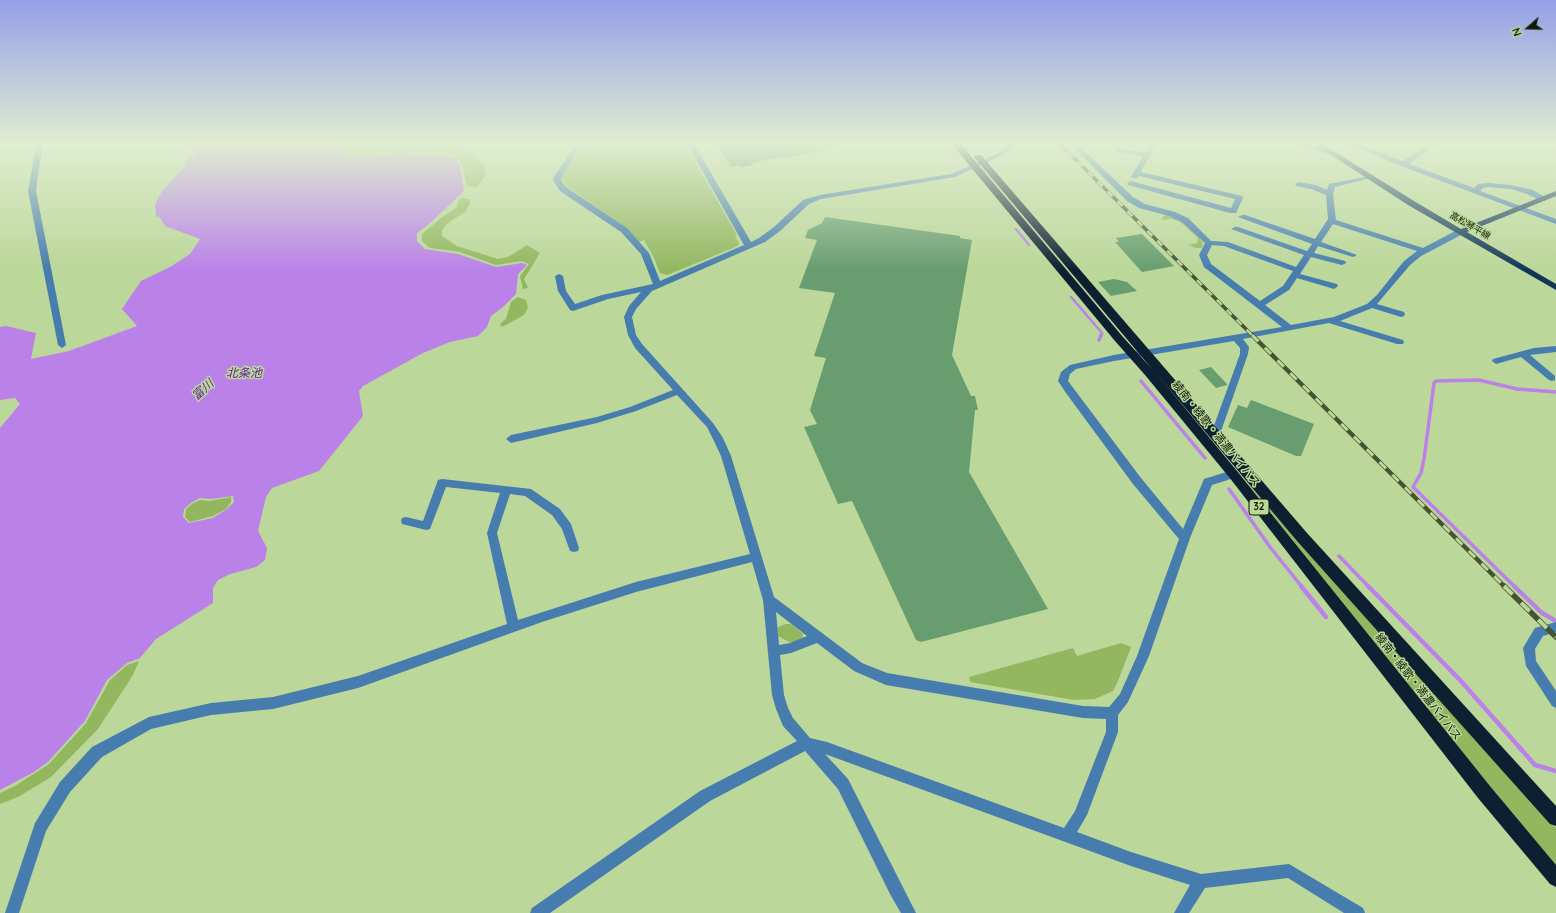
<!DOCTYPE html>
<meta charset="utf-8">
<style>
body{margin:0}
#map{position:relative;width:1556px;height:913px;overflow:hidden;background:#bbd799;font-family:Quicksand,sans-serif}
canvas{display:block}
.north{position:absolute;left:1508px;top:8px;width:40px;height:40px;-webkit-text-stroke:3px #bbd799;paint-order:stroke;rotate:250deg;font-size:11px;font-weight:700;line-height:16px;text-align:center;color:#111b04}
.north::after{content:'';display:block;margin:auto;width:14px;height:18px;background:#111b04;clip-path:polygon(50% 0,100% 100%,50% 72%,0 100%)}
</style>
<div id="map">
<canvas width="1556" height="913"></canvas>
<div class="north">N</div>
</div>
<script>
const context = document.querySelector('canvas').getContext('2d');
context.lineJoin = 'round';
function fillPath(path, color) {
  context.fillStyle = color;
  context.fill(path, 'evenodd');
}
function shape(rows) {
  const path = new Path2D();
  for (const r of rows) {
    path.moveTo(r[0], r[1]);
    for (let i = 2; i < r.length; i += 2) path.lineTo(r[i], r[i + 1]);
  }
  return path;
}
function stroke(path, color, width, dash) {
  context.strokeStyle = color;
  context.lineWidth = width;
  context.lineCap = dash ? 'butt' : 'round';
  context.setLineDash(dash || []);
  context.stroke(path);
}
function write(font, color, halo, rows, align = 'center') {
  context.font = font + ' Quicksand,"Noto Sans JP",sans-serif';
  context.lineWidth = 3;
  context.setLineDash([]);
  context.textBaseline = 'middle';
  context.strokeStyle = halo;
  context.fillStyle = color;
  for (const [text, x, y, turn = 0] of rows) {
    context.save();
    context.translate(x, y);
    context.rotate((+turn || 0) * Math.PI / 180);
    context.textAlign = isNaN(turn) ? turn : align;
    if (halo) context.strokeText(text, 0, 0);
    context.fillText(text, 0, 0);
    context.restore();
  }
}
const green = shape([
 [344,142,370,142,372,148,449,146,471,153,485,165,485,177,476,188,467,186,462,165,458,158,448,153,397,151,350,157,346,152],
 [684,142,737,235,735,236,739,243,738,246,667,275,660,273,654,258,644,240,639,242,621,224,565,185,562,180,562,175,577,153,592,142],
 [460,198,469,199,470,203,466,211,448,223,442,230,442,236,457,246,498,259,508,257,527,245,540,253,524,279,528,288,523,289,520,276,529,264,522,261,496,265,460,252,430,248,422,241,422,234,441,218,456,208],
 [1167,215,1178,218,1200,238,1203,243,1202,248,1196,248,1188,245,1197,243,1198,238,1179,221,1171,219,1163,220,1162,219,1163,216],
 [518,297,526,300,528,308,524,315,502,327,500,324,506,319,511,302],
 [1219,447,1299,539,1556,828,1556,866,1428,710],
 [231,497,231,502,226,509,213,516,190,522,185,517,186,509,192,504,200,500,210,501],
 [786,624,791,624,803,634,802,640,793,644,778,636,777,630,778,627],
 [1121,643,1131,647,1118,681,1113,691,1095,699,1074,700,970,682,969,677,1073,648,1077,656],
 [139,661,133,675,98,729,51,777,18,797,0,804,0,793,15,786,49,764,86,723,110,680,127,665]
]);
const water = shape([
 [185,142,341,142,343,152,348,158,397,153,446,155,456,159,460,166,464,191,428,225,417,233,417,241,425,249,458,254,496,267,522,263,527,265,518,274,516,294,503,307,491,316,487,327,478,336,450,342,423,353,363,386,359,391,363,416,319,471,272,488,266,497,258,531,267,548,265,560,256,567,230,574,218,580,213,588,213,603,156,639,140,658,127,663,107,680,85,721,48,762,34,772,0,790,0,428,20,404,15,398,0,400,0,327,6,326,36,333,31,359,69,351,137,326,122,309,141,281,170,267,190,254,200,239,165,226,159,216,156,217,155,205,162,191,184,167,186,159,197,154,188,148],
 [233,496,234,502,227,509,213,518,189,523,183,517,184,509,191,503,200,498,212,499]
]);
const streamFar2 = shape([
 [1016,229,1029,245],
 [1071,297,1102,333,1101,336]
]);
const streamFar1 = shape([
 [1099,340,1101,335],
 [1141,381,1205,458],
 [1229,489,1270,547,1302,587],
 [1339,556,1369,587],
 [1515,587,1413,487,1421,473,1424,459,1434,383,1436,381,1479,380,1517,389,1556,392]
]);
const stream = shape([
 [1301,586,1326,617],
 [1368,586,1460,680,1535,765,1556,771],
 [1514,586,1542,613,1556,621]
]);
const building = shape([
 [715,142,836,142,837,147,783,159,782,157,751,163,753,165,741,167,739,165,731,167],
 [825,217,960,236,960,238,972,240,952,355,971,396,975,396,978,410,975,410,969,472,1048,609,921,642,916,640,852,501,838,504,804,427,817,424,810,410,826,358,814,356,835,293,799,288,817,240,805,238,808,230,822,223],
 [1142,234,1174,266,1142,272,1115,242,1119,242,1116,238],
 [1114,279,1127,282,1137,291,1111,296,1098,282],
 [1211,367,1227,384,1227,385,1216,388,1199,370],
 [1251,400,1314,424,1301,456,1296,456,1228,427,1238,405,1247,408]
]);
const minor = shape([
 [34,142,41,142,42,146,36,191,66,345,62,348,58,345,28,191,36,146,34,142],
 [581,142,589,142,578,150,561,178,562,182,566,187,627,228,649,253,660,281,744,245,686,142,693,142,751,242,759,238,774,227,803,200,820,195,951,174,999,153,1010,142,1017,142,1003,155,955,177,821,199,809,204,780,231,765,242,652,291,636,309,632,317,636,335,642,344,713,423,723,438,731,456,774,597,862,663,887,673,1083,706,1109,707,1120,694,1137,656,1179,539,1133,484,1066,393,1058,381,1061,372,1070,365,1114,355,1282,327,1204,267,1199,255,1205,243,1182,222,1169,216,1139,208,1127,201,1068,142,1075,142,1133,197,1145,204,1175,212,1188,218,1211,241,1228,242,1296,267,1304,255,1231,229,1235,227,1238,227,1307,251,1312,244,1238,217,1242,215,1245,215,1315,239,1328,219,1326,195,1311,189,1296,186,1295,184,1299,182,1316,185,1327,190,1329,184,1370,176,1370,178,1335,187,1333,194,1336,220,1423,248,1457,230,1463,230,1463,234,1421,256,1410,265,1377,304,1404,312,1405,314,1404,316,1401,317,1372,308,1340,321,1403,340,1404,342,1403,344,1397,344,1329,323,1243,339,1249,347,1248,354,1219,437,1216,438,1211,434,1240,354,1240,348,1234,341,1114,361,1076,369,1070,374,1068,381,1141,478,1183,529,1204,479,1233,470,1237,471,1238,474,1237,477,1212,485,1190,538,1149,656,1128,702,1118,715,1118,732,1087,815,1077,832,1131,852,1201,874,1289,864,1363,908,1365,913,1344,913,1288,878,1205,888,1189,913,1174,913,1190,885,1131,866,825,754,848,779,916,913,901,913,891,896,838,789,805,751,710,801,550,913,530,913,532,908,700,791,797,741,783,726,776,709,772,695,763,600,752,562,636,592,542,622,358,688,273,709,211,715,151,729,102,757,70,792,46,831,19,913,5,913,35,823,60,782,92,747,149,717,211,703,273,697,358,676,507,624,487,533,500,493,446,487,430,529,426,530,402,524,401,521,402,518,406,517,423,521,438,480,442,479,531,489,560,509,571,524,579,548,578,551,574,552,570,551,562,529,552,515,525,496,510,494,497,533,518,620,636,582,750,554,721,456,713,439,707,427,677,395,636,411,597,423,511,443,506,439,511,435,597,417,630,407,673,390,635,348,628,335,624,317,629,306,641,292,608,299,573,311,570,310,558,291,555,276,559,274,563,276,566,291,575,304,602,295,653,284,641,254,621,232,560,191,554,182,553,178,573,149,581,142],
 [1333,224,1417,251,1404,261,1377,295,1367,304,1334,317,1291,325,1265,305,1289,290,1297,278,1334,289,1338,286,1337,284,1300,274,1311,257,1342,265,1346,263,1345,261,1314,253,1318,246,1353,257,1357,255,1321,242,1333,224],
 [1212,245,1224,246,1293,271,1283,286,1260,301,1211,264,1207,255,1212,245],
 [776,612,807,636,790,643,779,645,776,612],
 [817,643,854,671,886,685,1083,718,1106,719,1106,732,1075,811,1064,828,827,742,810,738,793,718,788,708,784,695,780,655,791,653,817,643],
 [1150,142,1157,142,1141,172,1242,196,1243,198,1236,213,1230,213,1128,185,1127,183,1131,181,1231,208,1235,199,1139,176,1137,178,1133,178,1131,177,1143,156,1118,152,1115,150,1118,148,1145,153,1150,142],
 [1290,142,1302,142,1336,154,1331,155,1290,142],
 [1343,142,1353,142,1403,161,1431,142,1439,142,1409,164,1474,188,1478,184,1489,183,1511,185,1533,190,1548,199,1544,201,1541,201,1527,194,1511,189,1489,187,1483,188,1480,191,1556,219,1556,224,1401,166,1343,142],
 [1556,346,1556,352,1530,355,1555,376,1555,380,1552,381,1549,380,1521,357,1496,364,1492,361,1493,359,1534,348,1556,346],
 [1556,622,1556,632,1543,636,1535,649,1536,661,1556,691,1556,708,1552,706,1526,666,1523,648,1535,628,1556,622]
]);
const major = shape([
 [1311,142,1319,142,1414,201,1461,229,1556,191,1556,196,1467,232,1556,284,1556,290,1408,205,1311,142]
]);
const highway = shape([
 [950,142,959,142,1123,337,1152,369,974,157,975,155,981,155,1307,533,1556,806,1556,826,1550,824,1297,541,1156,373,1237,471,1490,786,1556,865,1556,887,1550,884,1478,798,1229,477,1145,375,1115,341,950,142]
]);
const railFar2 = shape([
 [1058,142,1253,336]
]);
const railFar1 = shape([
 [1252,335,1505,587]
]);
const rail = shape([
 [1504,586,1556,637]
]);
const farStreetnames = [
 ["高松琴平線",1470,226,30]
];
const shields = [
 [1259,507,20]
];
const shieldNames = [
 ["32",1259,507]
];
const streetNames = [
 ["綾南・綾歌・満濃バイパス",1216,434,51],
 ["綾南・綾歌・満濃バイパス",1418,687,52]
];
const waterNames = [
 ["北条池",244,373],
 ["富川",203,390,-42]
];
fillPath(green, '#92b75f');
fillPath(water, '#ba82e9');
stroke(streamFar2, '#ba82e9', 2.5);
stroke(streamFar1, '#ba82e9', 3.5);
stroke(stream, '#ba82e9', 4.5);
fillPath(building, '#689d6f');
fillPath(minor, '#467cae');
fillPath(major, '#113758');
fillPath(highway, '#0d2032');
stroke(railFar2, '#445431', 3.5);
stroke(railFar1, '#445431', 4.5);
stroke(rail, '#445431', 5.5);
stroke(railFar2, '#bbd799', 2.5, [7]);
stroke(railFar1, '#bbd799', 3, [9]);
stroke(rail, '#bbd799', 4, [12]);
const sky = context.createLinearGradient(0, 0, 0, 270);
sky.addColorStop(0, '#95a0e8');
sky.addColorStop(0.53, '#e0edd1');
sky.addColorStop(1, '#e0edd100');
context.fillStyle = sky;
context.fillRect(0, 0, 1556, 270);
write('9px', '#111b04', '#bbd799', farStreetnames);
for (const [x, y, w] of shields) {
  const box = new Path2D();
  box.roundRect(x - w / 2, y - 8, w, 16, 3);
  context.fillStyle = '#bbd799';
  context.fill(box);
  stroke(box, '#111b04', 1);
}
write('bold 10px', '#111b04', null, shieldNames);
write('11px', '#111b04', '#bbd799', streetNames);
write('italic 12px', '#681d96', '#bbd799', waterNames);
</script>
